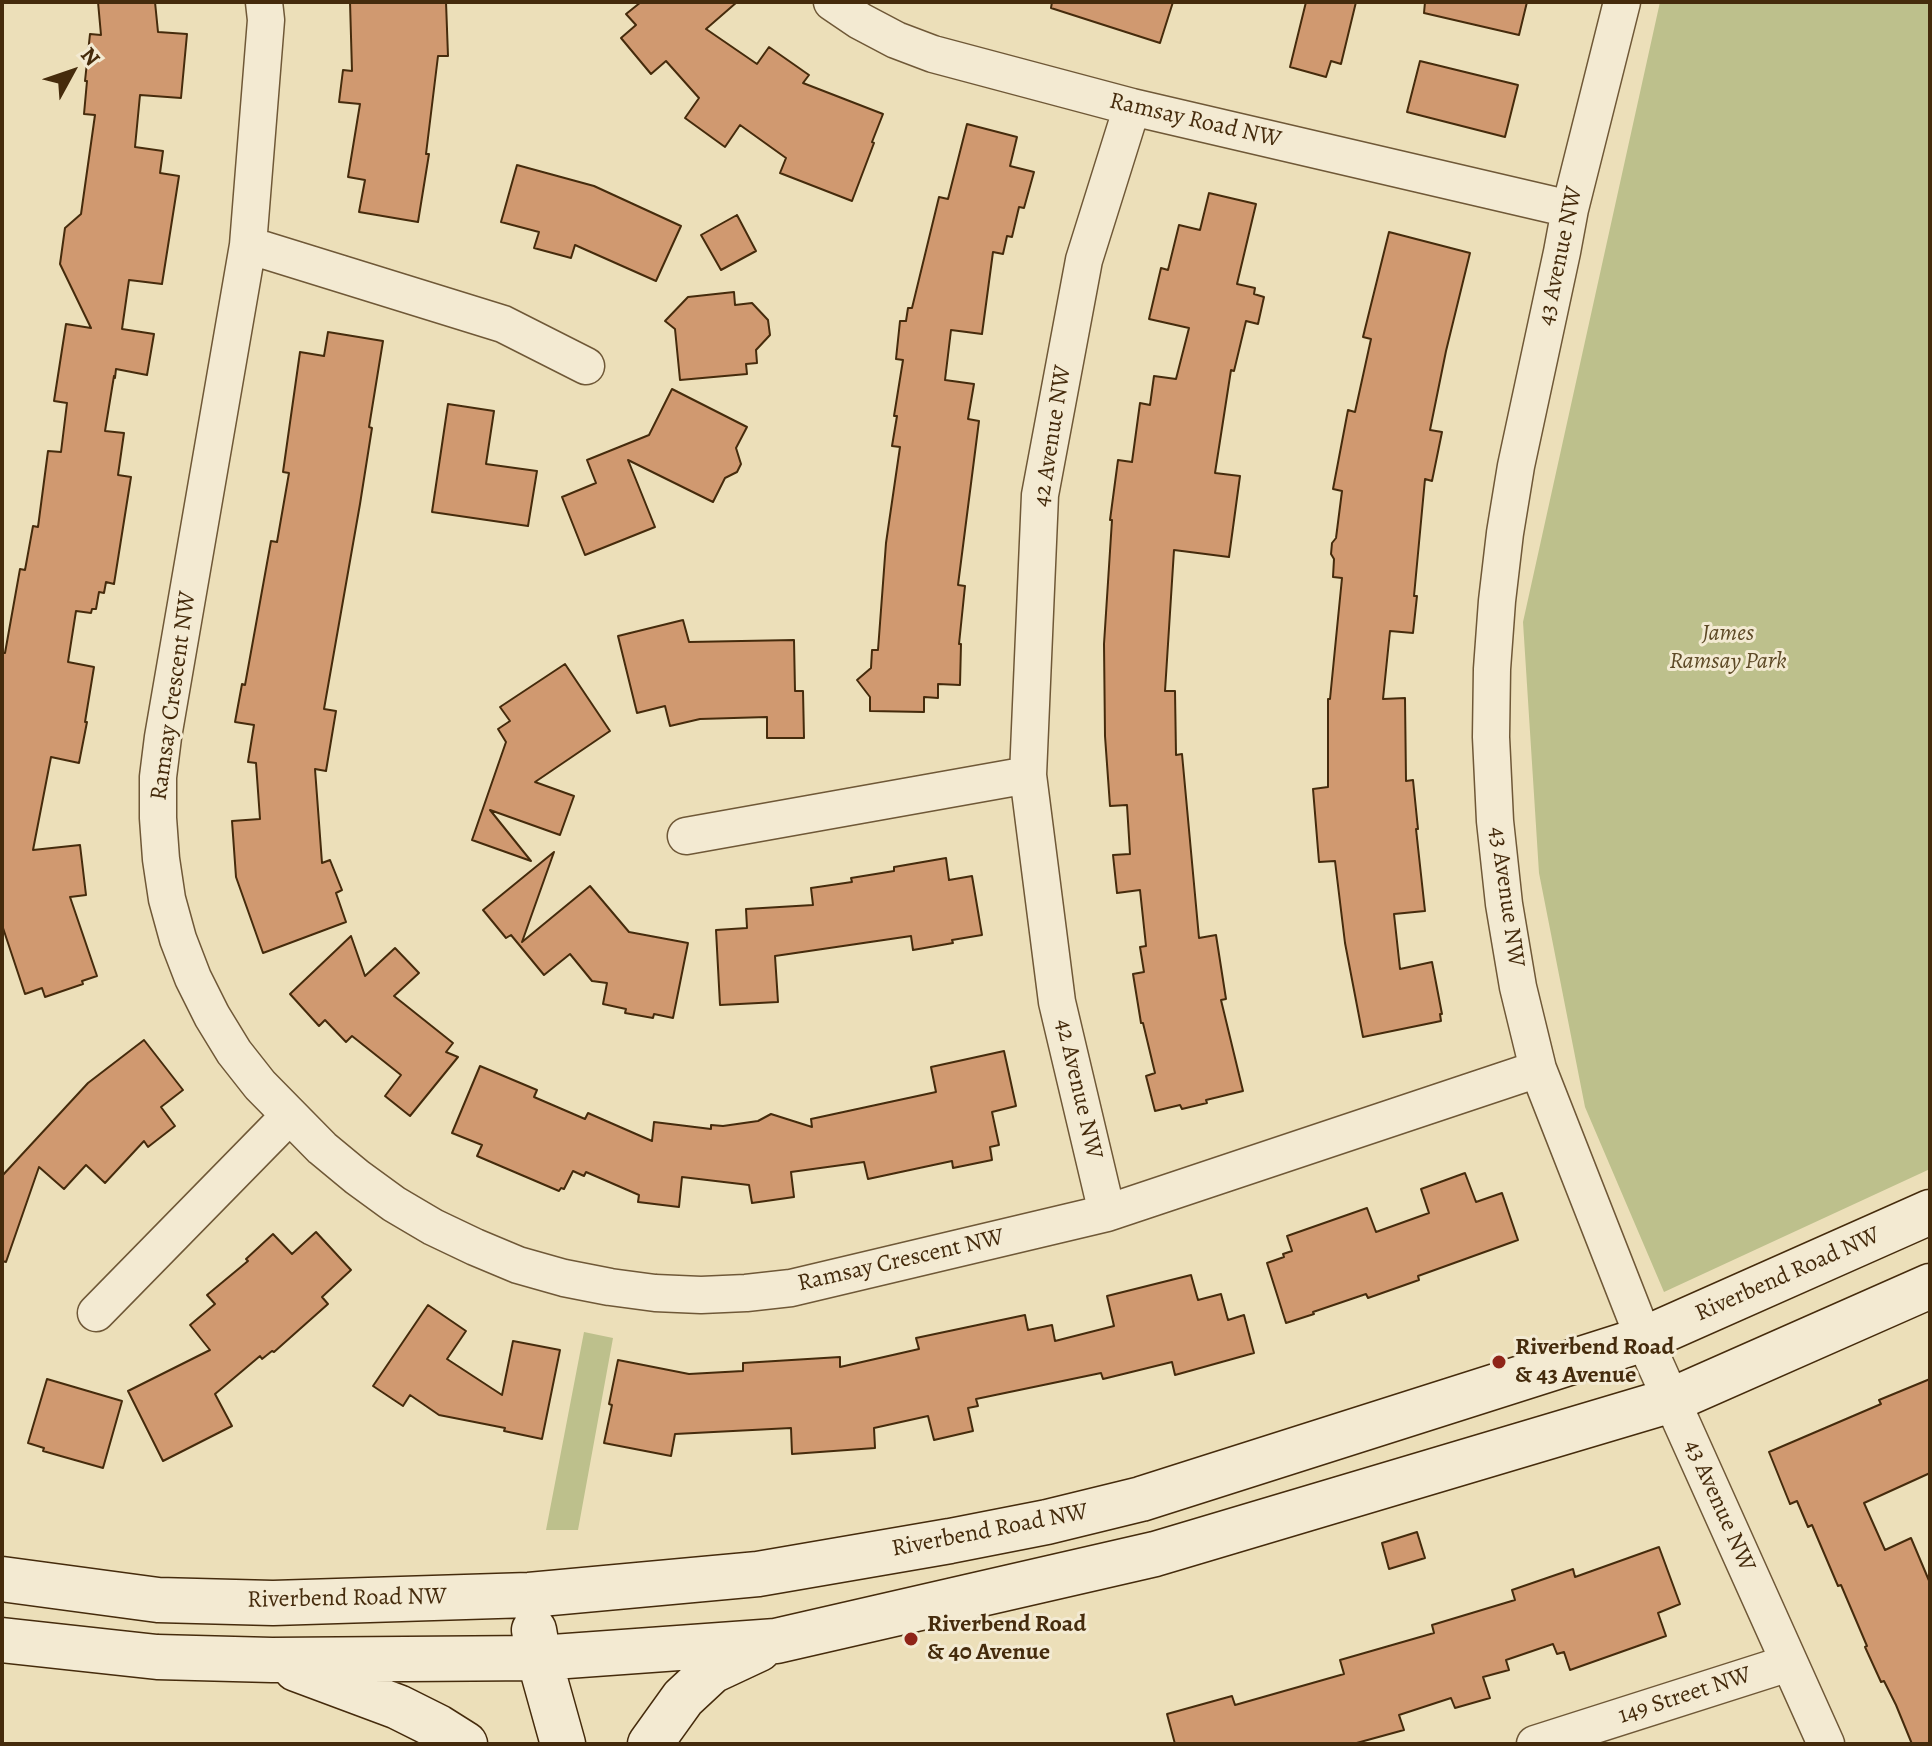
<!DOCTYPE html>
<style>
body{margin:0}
#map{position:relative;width:1932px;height:1746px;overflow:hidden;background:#ecdfb9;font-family:Alegreya,serif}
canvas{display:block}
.frame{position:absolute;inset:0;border:4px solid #452b0c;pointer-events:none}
.north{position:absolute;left:32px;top:32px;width:80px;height:80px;-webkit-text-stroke:6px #f3ead2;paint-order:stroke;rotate:50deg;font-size:22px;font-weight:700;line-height:32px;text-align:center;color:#452b0c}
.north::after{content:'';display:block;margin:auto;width:28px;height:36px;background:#452b0c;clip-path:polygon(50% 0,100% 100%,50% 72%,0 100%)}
</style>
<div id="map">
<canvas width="1932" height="1746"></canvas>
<div class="frame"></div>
<div class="north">N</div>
</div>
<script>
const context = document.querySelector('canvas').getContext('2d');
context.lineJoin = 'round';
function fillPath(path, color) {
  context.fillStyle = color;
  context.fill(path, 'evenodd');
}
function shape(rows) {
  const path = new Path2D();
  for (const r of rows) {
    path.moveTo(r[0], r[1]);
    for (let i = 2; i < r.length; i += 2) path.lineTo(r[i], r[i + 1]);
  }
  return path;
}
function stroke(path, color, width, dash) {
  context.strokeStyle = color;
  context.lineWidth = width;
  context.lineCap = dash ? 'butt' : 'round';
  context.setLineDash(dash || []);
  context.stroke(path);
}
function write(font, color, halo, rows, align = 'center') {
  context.font = font + ' Alegreya,serif';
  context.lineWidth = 6;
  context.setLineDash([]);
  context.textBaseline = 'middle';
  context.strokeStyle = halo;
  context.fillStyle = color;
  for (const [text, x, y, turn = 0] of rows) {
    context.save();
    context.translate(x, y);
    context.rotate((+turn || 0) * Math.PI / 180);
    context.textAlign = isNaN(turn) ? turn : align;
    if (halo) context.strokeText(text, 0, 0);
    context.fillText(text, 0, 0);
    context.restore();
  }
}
const green = shape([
 [1660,2,1930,2,1930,1169,1664,1292,1585,1107,1539,873,1523,622],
 [584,1332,613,1338,578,1530,546,1530]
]);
const building = shape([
 [98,2,155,2,158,32,187,34,181,98,140,95,135,147,163,151,160,173,179,176,162,284,129,280,122,329,154,334,147,375,116,369,115,378,114,376,105,431,124,433,118,475,131,477,114,584,106,582,104,593,99,592,96,609,92,609,91,613,76,611,68,662,94,667,85,722,87,722,79,763,51,757,33,850,80,845,86,895,70,897,97,976,82,981,83,984,45,997,42,988,25,994,2,925,2,653,5,653,20,569,25,570,33,526,38,527,48,451,61,452,67,403,54,401,66,324,91,328,60,264,65,228,81,214,95,115,84,114,87,81,85,81,90,34,101,35,98,2],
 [350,2,446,2,448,56,438,56,426,154,429,154,418,222,359,212,365,180,348,177,360,104,339,102,343,70,352,71,350,2],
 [641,2,737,2,706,29,757,64,769,47,809,75,803,83,883,114,872,142,874,143,852,201,780,173,786,158,740,125,725,147,685,118,699,98,666,61,651,74,621,38,636,25,626,14,641,2],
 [1052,2,1173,2,1160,43,1051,8,1052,2],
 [1306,2,1356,2,1341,64,1331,61,1326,77,1290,67,1306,2],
 [1425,2,1527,2,1519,35,1424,13,1425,2],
 [1420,61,1518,85,1505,137,1407,112,1420,61],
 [967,124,1017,137,1010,166,1034,172,1024,208,1019,207,1012,237,1007,236,1003,254,993,252,982,334,951,330,945,380,974,384,968,419,979,421,958,585,965,586,959,644,961,644,960,685,938,684,938,698,924,697,924,712,870,711,870,697,857,680,871,668,872,650,878,650,886,543,900,447,892,446,897,416,894,416,903,360,896,359,900,321,906,321,908,308,912,308,939,197,948,199,967,124],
 [517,165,594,186,681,226,656,281,575,245,571,258,534,248,539,232,501,222,517,165],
 [1209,193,1256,204,1237,284,1255,288,1254,294,1264,297,1258,324,1246,321,1234,371,1231,370,1215,473,1240,476,1229,557,1174,550,1165,691,1175,691,1176,755,1182,754,1199,938,1216,935,1226,999,1221,1000,1243,1091,1206,1100,1207,1103,1182,1109,1180,1105,1155,1111,1146,1076,1155,1073,1143,1023,1141,1023,1133,974,1144,972,1140,947,1146,946,1140,890,1117,893,1113,855,1130,854,1127,805,1110,806,1105,736,1104,644,1112,520,1110,520,1118,460,1132,462,1140,403,1150,405,1154,376,1176,379,1189,328,1149,319,1161,268,1168,270,1179,225,1200,230,1209,193],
 [737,215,756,251,721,270,701,235,737,215],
 [1389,232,1470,253,1446,351,1430,430,1442,432,1432,481,1425,479,1414,596,1417,596,1413,633,1390,631,1383,699,1405,698,1406,781,1413,780,1418,829,1416,829,1425,911,1394,914,1400,969,1432,962,1442,1014,1440,1014,1441,1021,1363,1037,1345,943,1335,861,1319,862,1313,789,1328,787,1328,699,1330,699,1342,578,1333,577,1334,559,1331,554,1332,543,1336,538,1342,491,1333,489,1348,410,1355,412,1371,339,1363,337,1389,232],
 [734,292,735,305,752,303,768,320,770,335,756,350,757,363,746,364,747,374,680,380,675,329,665,321,688,297,734,292],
 [328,332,383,341,369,427,372,428,360,504,324,709,336,711,326,771,315,769,322,863,330,860,342,890,336,893,346,922,263,953,236,877,232,821,260,819,256,763,248,762,254,725,235,722,242,684,245,685,271,541,277,542,289,473,283,472,300,352,324,356,328,332],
 [672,389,747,427,736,448,741,464,737,472,725,478,713,502,628,460,655,527,585,555,562,497,596,483,587,460,649,435,672,389],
 [448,404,494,411,486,464,537,471,528,526,432,512,448,404],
 [683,620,689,642,794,640,795,691,803,691,804,738,767,738,767,717,700,719,670,726,665,706,637,713,618,636,683,620],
 [565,664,610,731,535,782,574,796,560,835,490,810,531,861,472,840,506,742,498,729,510,721,500,707,565,664],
 [554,852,522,942,590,886,629,932,688,943,673,1018,654,1014,653,1018,625,1013,626,1009,603,1004,607,983,592,981,570,954,544,975,511,935,506,938,483,910,554,852],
 [946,858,949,880,972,876,982,935,952,940,953,943,913,950,911,936,775,956,778,1002,720,1005,716,930,747,928,746,909,813,905,811,888,852,882,851,878,894,871,894,867,946,858],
 [351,936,365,976,395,948,419,973,394,996,453,1043,446,1052,458,1057,410,1116,385,1096,401,1075,352,1036,346,1042,325,1020,319,1026,290,994,351,936],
 [144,1040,183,1090,161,1107,175,1126,148,1147,144,1141,105,1183,86,1165,64,1189,39,1167,6,1262,2,1261,2,1176,88,1083,144,1040],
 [1004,1051,1016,1106,992,1112,999,1145,990,1147,992,1160,953,1168,952,1161,868,1179,864,1162,791,1172,794,1197,752,1203,749,1185,682,1177,679,1207,638,1202,639,1195,586,1172,584,1176,573,1171,564,1189,561,1188,559,1191,477,1156,482,1145,452,1133,480,1066,537,1090,534,1097,585,1119,588,1113,652,1141,654,1122,711,1129,711,1125,723,1126,758,1121,771,1114,812,1127,811,1119,936,1092,931,1067,1004,1051],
 [1465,1173,1476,1202,1502,1193,1518,1240,1418,1276,1419,1280,1368,1298,1366,1294,1313,1312,1314,1314,1286,1323,1267,1263,1284,1257,1283,1254,1292,1251,1287,1236,1367,1208,1376,1232,1429,1213,1421,1189,1465,1173],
 [316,1232,351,1270,322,1297,328,1304,274,1352,272,1351,262,1359,260,1356,215,1394,232,1426,163,1461,128,1391,210,1350,190,1325,215,1304,207,1295,248,1261,246,1259,273,1234,292,1254,316,1232],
 [1191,1275,1198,1300,1221,1294,1228,1320,1244,1315,1254,1353,1175,1375,1172,1362,1103,1379,1101,1373,976,1399,978,1406,968,1408,973,1431,934,1440,928,1416,874,1428,875,1448,792,1454,791,1428,675,1434,671,1456,604,1443,612,1405,609,1404,618,1360,689,1374,743,1371,743,1363,840,1357,840,1367,919,1349,916,1338,1025,1315,1028,1330,1052,1325,1055,1341,1114,1326,1107,1296,1191,1275],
 [428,1305,466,1331,447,1359,502,1395,513,1341,560,1350,542,1439,504,1431,505,1428,439,1415,410,1395,403,1406,373,1386,428,1305],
 [47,1379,122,1401,103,1468,43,1451,44,1448,28,1443,47,1379],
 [1930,1379,1930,1473,1864,1503,1885,1550,1911,1538,1930,1583,1930,1744,1912,1744,1896,1705,1884,1681,1881,1682,1865,1647,1867,1646,1841,1585,1838,1586,1812,1525,1808,1527,1797,1501,1790,1504,1769,1452,1881,1404,1879,1400,1930,1379],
 [1417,1532,1425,1558,1389,1569,1382,1543,1417,1532],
 [1659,1547,1680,1604,1658,1613,1666,1636,1570,1670,1564,1652,1557,1654,1553,1644,1506,1660,1509,1670,1483,1677,1490,1698,1455,1708,1451,1698,1399,1715,1404,1730,1353,1744,1175,1744,1167,1714,1232,1696,1235,1705,1344,1674,1340,1660,1434,1633,1432,1625,1515,1600,1512,1590,1573,1569,1575,1577,1659,1547]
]);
const street = shape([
 [264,2,266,20,248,245,163,737,158,777,158,818,161,859,167,899,178,939,193,978,212,1016,234,1052,260,1085,322,1148,357,1177,394,1204,433,1227,475,1247,518,1265,564,1278,610,1287,655,1293,701,1295,746,1293,791,1288,1107,1213,1538,1069],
 [832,2,860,21,896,40,933,54,1132,107,1570,209],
 [1622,2,1570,209,1562,252,1516,466,1505,533,1497,601,1492,669,1491,737,1495,821,1504,904,1518,987,1538,1069,1644,1339,1826,1744],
 [248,245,503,324,586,366],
 [686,836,1028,775],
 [1107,1213,1057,1002,1028,775,1040,495,1084,260,1132,107],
 [96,1313,289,1116],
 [1535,1744,1789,1663]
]);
const secondary = shape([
 [2,1579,158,1600,273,1603,529,1595,758,1574,950,1541,1047,1522,1141,1499,1644,1339,1930,1212],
 [534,1630,539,1658,563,1744],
 [2,1640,157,1657,272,1660,539,1658,776,1641,1155,1554,1672,1400,1930,1286],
 [296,1669,398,1707,438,1727,465,1744],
 [650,1744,683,1698,712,1671,759,1649]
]);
const markers = [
 [1499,1362,8,"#8f2418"],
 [911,1639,8,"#8f2418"]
];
const streetNames = [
 ["Ramsay Road NW",1195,121,13],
 ["43 Avenue NW",1561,256,-78],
 ["42 Avenue NW",1053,436,-81],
 ["Ramsay Crescent NW",174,696,-82],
 ["43 Avenue NW",1506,897,82],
 ["42 Avenue NW",1078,1089,77],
 ["Ramsay Crescent NW",901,1261,-13],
 ["Riverbend Road NW",1788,1275,-24],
 ["43 Avenue NW",1719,1506,66],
 ["Riverbend Road NW",990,1531,-11],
 ["Riverbend Road NW",347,1599,-1],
 ["149 Street NW",1685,1696,-18]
];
const parkNames = [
 ["James",1728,634],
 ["Ramsay Park",1728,662]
];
const poiNames = [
 ["Riverbend Road",1515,1348],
 ["& 43 Avenue",1515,1376],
 ["Riverbend Road",927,1625],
 ["& 40 Avenue",927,1653]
];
fillPath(green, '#bdc08c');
fillPath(building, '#d09970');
stroke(building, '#452b0c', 2);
stroke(street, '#6f5837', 39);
stroke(secondary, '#452b0c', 47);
stroke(street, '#f3ead2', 36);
stroke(secondary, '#f3ead2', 44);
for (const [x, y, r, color] of markers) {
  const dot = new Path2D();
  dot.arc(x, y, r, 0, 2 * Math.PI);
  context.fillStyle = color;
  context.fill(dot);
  stroke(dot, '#f3ead2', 3);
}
write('24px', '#452b0c', '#f3ead2', streetNames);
write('italic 24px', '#5d4926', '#f3ead2', parkNames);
write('bold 24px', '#452b0c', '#f3ead2', poiNames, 'left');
</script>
